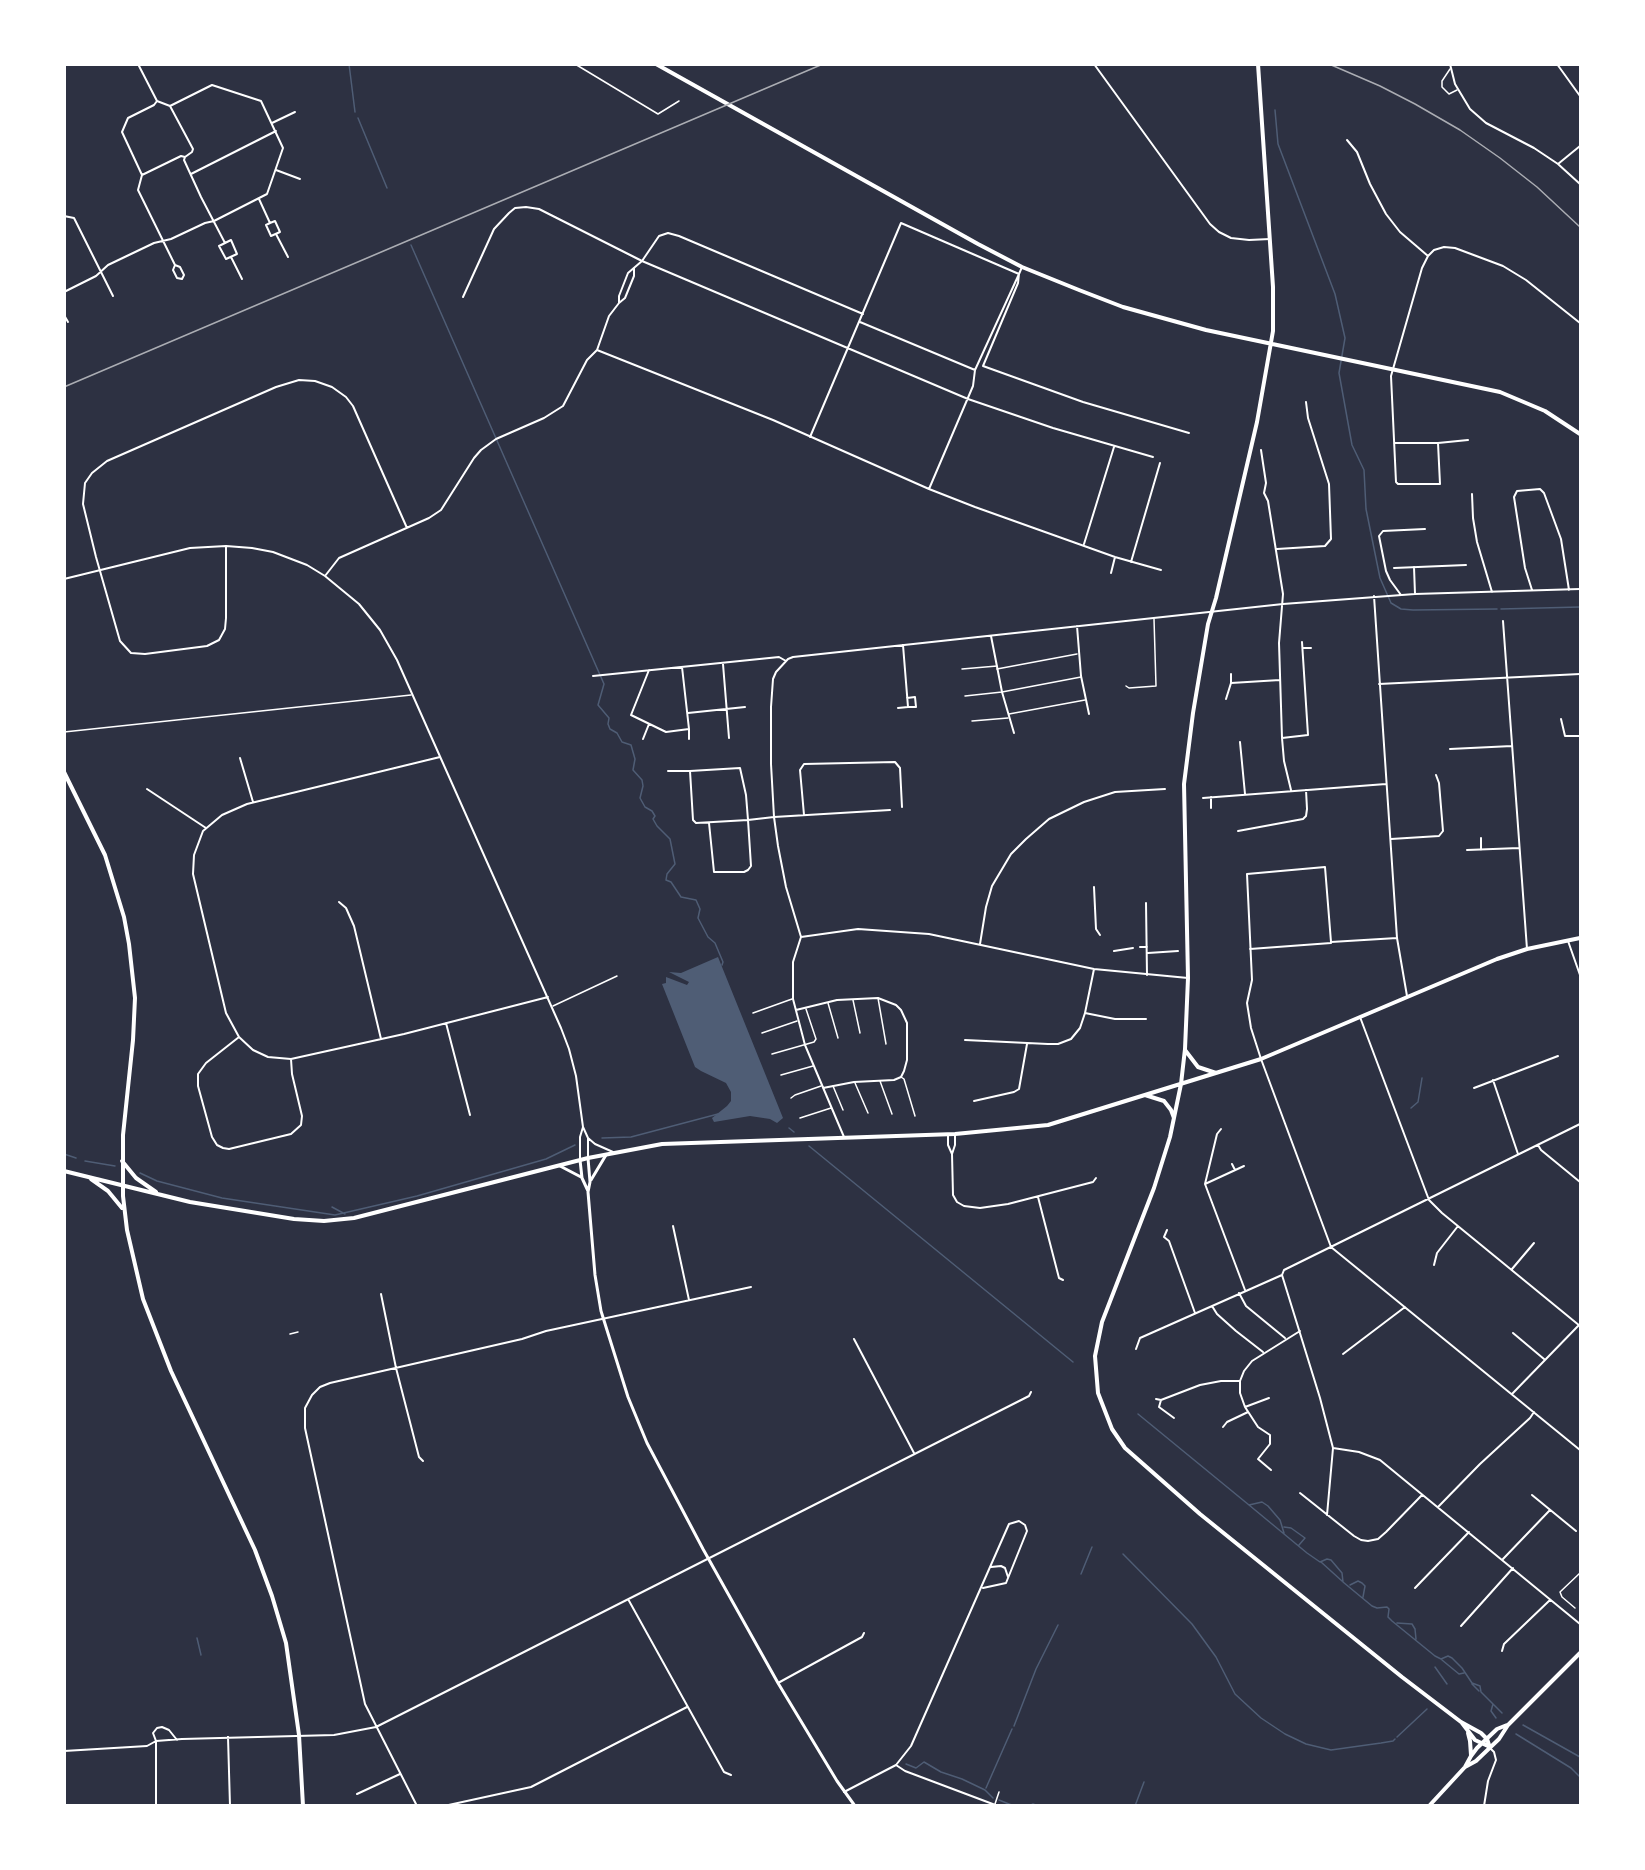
<!DOCTYPE html>
<style>
body{margin:0}
#map{position:relative;width:1645px;height:1870px;overflow:hidden;background:#2d3142;font-family:"Playfair Display",serif}
canvas{display:block}
.frame{position:absolute;inset:0;border:66px solid #fff;pointer-events:none}
</style>
<div id="map">
<canvas width="1645" height="1870"></canvas>
<div class="frame"></div>
</div>
<script>
const context = document.querySelector('canvas').getContext('2d');
context.lineJoin = 'round';
function fillPath(path, color) {
  context.fillStyle = color;
  context.fill(path, 'evenodd');
}
function shape(rows) {
  const path = new Path2D();
  for (const r of rows) {
    path.moveTo(r[0], r[1]);
    for (let i = 2; i < r.length; i += 2) path.lineTo(r[i], r[i + 1]);
  }
  return path;
}
function stroke(path, color, width, dash) {
  context.strokeStyle = color;
  context.lineWidth = width;
  context.lineCap = dash ? 'butt' : 'round';
  context.setLineDash(dash || []);
  context.stroke(path);
}
const water = shape([
 [718,957,783,1118,777,1123,770,1119,750,1116,714,1122,712,1118,727,1106,731,1101,731,1092,726,1083,701,1071,695,1067,662,984,666,983,666,977,687,985,689,982,669,972,681,973]
]);
const stream = shape([
 [349,64,355,112],
 [1275,110,1278,144,1335,294,1345,338,1339,373,1352,445,1364,470,1366,509,1380,578,1391,603,1401,609,1413,610,1497,609],
 [358,118,387,188],
 [411,245,604,684,598,705,609,718,608,724,610,729,617,733,622,742,631,745,635,759,633,770,642,780,643,786,640,798,645,807,652,811,655,816,653,819,657,826,670,839,675,864,667,874,666,880,671,882,681,897,696,900,700,909,698,918,708,937,715,943,723,962,722,965],
 [1501,609,1580,607],
 [1411,1108,1418,1102,1422,1078],
 [789,1128,794,1132],
 [602,1138,631,1137,718,1114],
 [809,1146,1073,1362],
 [64,1154,76,1158],
 [85,1161,115,1166],
 [140,1173,157,1181,222,1198,335,1215,417,1196,546,1159,575,1145],
 [332,1207,345,1214],
 [1138,1414,1249,1505,1262,1502,1268,1506,1280,1520,1284,1533],
 [1249,1505,1307,1553,1320,1562,1327,1559,1331,1560,1342,1573,1343,1582,1372,1606,1377,1608,1387,1607,1389,1609,1388,1617,1392,1621,1435,1656,1441,1659,1448,1656,1452,1658,1462,1668,1472,1683,1480,1686,1481,1692,1502,1713],
 [1284,1527,1291,1528,1305,1538,1299,1545],
 [1123,1554,1192,1624,1216,1657,1235,1694,1261,1718,1285,1734,1306,1744,1331,1750,1381,1743,1393,1741,1395,1739],
 [1321,1562,1342,1581],
 [1081,1574,1092,1547],
 [1350,1585,1358,1581,1362,1583,1365,1586,1363,1597],
 [1397,1623,1412,1624,1415,1629,1416,1639],
 [197,1638,201,1655],
 [1442,1660,1459,1674,1464,1673],
 [1435,1667,1447,1684],
 [1472,1684,1479,1691],
 [1493,1704,1491,1711,1496,1718],
 [1523,1725,1580,1757],
 [1014,1726,1036,1669,1058,1625],
 [1516,1734,1571,1768,1580,1777],
 [1397,1737,1427,1709],
 [906,1764,916,1768,924,1762,941,1772,962,1779,985,1790,993,1798],
 [986,1788,1012,1729],
 [999,1800,1014,1806],
 [1029,1806,1033,1804,1038,1806],
 [1135,1806,1144,1782]
]);
const service = shape([
 [575,64,658,114,679,101],
 [1450,69,1442,81,1442,87,1449,94,1457,90],
 [962,669,997,666],
 [997,669,1077,654],
 [1126,686,1129,688,1156,686,1154,619],
 [965,696,1002,692,1081,677],
 [1009,714,1085,700],
 [972,721,1008,718],
 [64,732,411,695],
 [878,998,886,1044],
 [853,1000,860,1033],
 [828,1003,838,1038],
 [553,1006,617,976],
 [753,1013,792,999],
 [762,1033,797,1021],
 [772,1054,814,1042,816,1039,806,1009],
 [781,1075,813,1066],
 [901,1077,904,1079,915,1116],
 [880,1081,892,1114],
 [855,1083,868,1113],
 [833,1086,843,1110],
 [791,1098,795,1095,821,1086],
 [800,1118,831,1108],
 [290,1334,298,1332],
 [1575,1608,1562,1597,1560,1592,1580,1573],
 [995,1804,999,1792]
]);
const pedestrian = shape([
 [1146,903,1147,975],
 [1140,947,1147,947],
 [1114,951,1133,948],
 [1148,953,1178,951]
]);
const minor = shape([
 [138,64,157,101,154,105,128,118,122,132,142,175,138,190,175,265,173,270,177,278,182,279,184,275,180,267,175,265],
 [1094,64,1210,224,1219,232,1231,238,1249,240,1270,239],
 [1450,64,1455,84,1470,109,1486,123,1534,148,1558,164,1580,184],
 [1557,64,1580,96],
 [272,123,295,112],
 [1347,140,1357,152,1370,184,1386,214,1400,232,1428,256],
 [185,157,184,160,201,197,225,243],
 [1558,164,1580,146],
 [276,170,300,179],
 [191,174,276,131],
 [142,175,181,156,185,157,192,152,193,149,170,106],
 [259,199,270,223,266,225,271,236,280,232,275,221,270,223],
 [64,216,74,218,113,296],
 [276,234,288,257],
 [231,240,237,254,226,259,219,246,231,240],
 [231,257,242,279],
 [64,292,96,276,108,265,154,243,171,239,205,223,214,221,267,194,283,148,261,101,212,85,170,106,157,101],
 [463,297,494,229,509,213,515,208,526,207,539,209,642,261,968,399,1053,428,1153,457],
 [619,303,625,298,634,276,634,268],
 [64,315,68,322],
 [860,322,975,370],
 [597,350,609,316,619,303,619,296,628,273,642,261,659,236,668,233,679,236,863,314],
 [983,366,1083,402,1189,433],
 [983,366,1018,283,1019,274],
 [810,437,901,223,1019,274,1022,267],
 [1394,443,1438,443,1440,484,1398,484,1396,482,1391,376,1422,268,1428,256,1434,250,1444,247,1455,248,1503,266,1526,280,1580,323],
 [1438,443,1468,440],
 [1261,450,1266,483,1264,493,1268,501,1283,594,1279,643,1282,738,1284,761,1291,790],
 [929,489,973,386,975,370,1019,274],
 [1472,494,1473,518,1477,542,1492,592],
 [1084,544,1114,447],
 [226,546,226,618,225,629,219,640,207,646,145,654,131,653,120,641,96,557,83,504,85,483,92,473,107,461,276,387,299,380,315,381,332,387,346,397,353,406,407,528],
 [1277,549,1325,546,1331,539,1329,484,1308,418,1306,402],
 [1131,562,1160,463],
 [1414,567,1415,594],
 [1394,568,1466,565],
 [1111,573,1115,557],
 [325,576,339,558,429,518,441,510,474,458,481,450,496,439,544,418,563,406,587,360,597,350,773,420,929,489,975,507,1115,557,1161,570],
 [64,579,190,548,226,546,252,548,273,552,307,565,325,576,359,604,380,630,397,660,561,1028,569,1049,576,1076,583,1127,588,1138,588,1157],
 [1532,590,1525,568,1514,497,1517,491,1540,489,1544,493,1561,539,1569,590],
 [1401,595,1390,580,1386,571,1379,536,1383,531,1425,529],
 [1374,596,1397,938,1407,996],
 [1503,621,1527,949],
 [1077,626,1081,676,1089,714],
 [991,636,1002,692,1014,733],
 [1303,648,1311,648],
 [723,664,729,738],
 [649,670,631,715,666,732,689,729,682,667],
 [1231,674,1231,683],
 [593,676,779,657,786,661],
 [1379,684,1580,674],
 [907,698,915,697,916,707,908,707],
 [1226,699,1231,683,1280,680],
 [898,708,908,707,903,645],
 [688,713,745,707],
 [1561,719,1565,736,1580,736],
 [689,729,689,739],
 [1282,738,1308,735,1302,642],
 [643,739,649,724],
 [1240,742,1245,794],
 [1450,749,1512,746],
 [440,757,247,804,222,815,203,831,194,855,193,874,226,1013,239,1037,253,1050,268,1057,291,1059,404,1034,548,997],
 [240,758,253,802],
 [668,771,690,771],
 [147,789,206,828],
 [1211,797,1211,808],
 [1203,798,1386,784],
 [804,815,800,770,804,764,895,762,900,768,902,807],
 [709,823,714,872,744,872,748,870,751,866,748,820,746,795,740,768,690,771,693,820,696,823,748,820,774,817,890,810],
 [1238,831,1303,819,1306,816,1307,809,1306,790],
 [1481,838,1481,850],
 [1391,839,1439,836,1443,831,1439,783,1436,775],
 [1467,850,1519,848],
 [1094,887,1096,929,1100,935],
 [339,902,346,908,354,926,381,1039],
 [801,937,858,929,929,934,1094,969,1188,978],
 [1397,938,1331,942,1325,867,1247,874,1252,980,1247,1003,1251,1028,1261,1059,1331,1247,1580,1450],
 [1568,941,1580,975],
 [980,944,986,907,992,886,1011,854,1026,839,1049,819,1084,802,1115,792,1165,789],
 [1250,949,1331,943],
 [796,1010,837,1000,878,998,896,1005,901,1010,907,1023,907,1060,904,1071,901,1077,894,1080,854,1082,823,1088],
 [1085,1013,1115,1019,1146,1019],
 [1360,1017,1429,1200,1442,1213,1580,1326],
 [446,1023,470,1115],
 [239,1037,206,1063,198,1074,198,1086,212,1137,217,1145,223,1148,229,1149,291,1134,301,1125,302,1116,292,1074,291,1059],
 [965,1040,1048,1044,1058,1044,1071,1039,1080,1028,1085,1013,1094,969],
 [1493,1080,1518,1154],
 [1474,1088,1558,1056],
 [974,1101,1014,1092,1019,1089,1027,1044],
 [1221,1129,1217,1134,1205,1184,1245,1290],
 [948,1134,948,1145,952,1154,953,1195,957,1202,964,1206,980,1208,1008,1204,1093,1182,1096,1178],
 [844,1137,805,1045,793,999,793,962,801,937,786,887,778,846,774,817,771,764,771,707,773,679,776,672,788,659,793,657,1283,604,1415,594,1580,589],
 [588,1138,595,1144,613,1152],
 [1538,1145,1541,1150,1580,1182],
 [952,1154,955,1145,955,1134],
 [580,1159,580,1137,583,1127],
 [1232,1164,1235,1170],
 [1205,1184,1244,1166],
 [1038,1197,1059,1278,1063,1280],
 [673,1226,689,1300],
 [1167,1230,1164,1237,1169,1241,1195,1313],
 [1434,1265,1437,1253,1458,1226],
 [1512,1269,1534,1243],
 [1282,1275,1320,1398,1333,1448,1327,1515],
 [1239,1293,1246,1306,1285,1338],
 [381,1294,396,1368,419,1457,423,1461],
 [1212,1306,1217,1314,1236,1331,1263,1352],
 [1513,1333,1544,1359],
 [854,1339,914,1453],
 [1136,1349,1140,1338,1282,1275,1284,1270,1580,1124],
 [1343,1354,1405,1307],
 [1512,1394,1579,1325],
 [1156,1399,1161,1400,1200,1385,1221,1381,1240,1381],
 [1161,1400,1159,1407,1174,1418],
 [1245,1407,1269,1398],
 [1223,1427,1227,1422,1248,1412],
 [1333,1448,1359,1452,1380,1460,1580,1624],
 [1271,1470,1258,1459,1270,1444,1270,1435,1258,1427,1245,1407,1240,1393,1240,1381,1244,1371,1252,1361,1300,1331],
 [1300,1493,1354,1536,1361,1540,1368,1541,1378,1539,1386,1532,1422,1495],
 [1532,1495,1576,1531],
 [1438,1507,1480,1464,1530,1418,1534,1412],
 [1503,1559,1550,1510],
 [991,1567,1001,1566,1005,1568,1008,1577],
 [1415,1588,1469,1532],
 [628,1599,724,1772,731,1775],
 [1461,1626,1513,1568],
 [1502,1651,1504,1644,1550,1600],
 [778,1683,862,1637,864,1633],
 [228,1737,230,1806],
 [64,1751,147,1746,156,1741,182,1739,334,1735,376,1727,1029,1396,1031,1392],
 [896,1765,905,1771,998,1806],
 [844,1792,896,1765,911,1746,1009,1524,1019,1521,1025,1525,1027,1531,1006,1583,983,1588],
 [357,1794,400,1774],
 [156,1806,156,1741,153,1733,157,1728,162,1727,169,1730,177,1740],
 [417,1806,365,1704,305,1428,305,1408,312,1395,320,1387,330,1383,522,1339,546,1331,751,1287],
 [444,1806,531,1787,687,1707],
 [1484,1806,1488,1781,1496,1760,1494,1752,1490,1748]
]);
const tertiary = shape([
 [588,1158,590,1182,588,1192,595,1275,601,1311,628,1397,647,1443,703,1549,778,1683,837,1781,855,1806],
 [580,1160,582,1178,588,1191],
 [560,1166,581,1177],
 [591,1180,606,1155]
]);
const secondary = shape([
 [656,64,978,244,1022,267,1079,290,1123,307,1206,330,1500,392,1545,411,1580,434],
 [1258,64,1273,287,1273,331,1257,422,1216,598,1208,624,1193,713,1184,784,1188,978,1185,1049,1181,1084,1170,1137,1154,1188,1102,1322,1095,1356,1098,1393,1112,1429,1125,1448,1200,1514,1402,1677,1461,1722,1481,1733,1487,1739,1490,1748],
 [64,772,105,855,124,917,129,944,135,998,133,1040,123,1135,123,1196,127,1230,143,1299,171,1371,255,1550,272,1596,286,1643,299,1735,303,1806],
 [1185,1050,1198,1067,1216,1073],
 [1145,1095,1164,1101,1171,1110,1174,1118],
 [122,1161,136,1178,156,1192],
 [64,1171,190,1202,294,1219,324,1221,354,1218,588,1158,662,1144,955,1134,1048,1125,1261,1059,1497,959,1527,949,1580,938],
 [91,1179,108,1191,122,1208],
 [1462,1723,1475,1740,1490,1747],
 [1468,1733,1470,1741,1471,1755],
 [1465,1767,1476,1761,1499,1739,1508,1725,1580,1653],
 [1429,1806,1465,1767,1471,1756,1477,1748,1497,1729,1507,1725]
]);
const rail = shape([
 [1329,64,1380,86,1415,104,1460,130,1500,158,1537,187,1580,227],
 [64,387,823,64]
]);
fillPath(water, '#4f5d75');
stroke(stream, '#4f5d75', 1.5);
stroke(service, '#fff', 1.5);
stroke(pedestrian, '#fff', 2);
stroke(minor, '#fff', 2);
stroke(tertiary, '#fff', 3);
stroke(secondary, '#fff', 4);
stroke(rail, '#abadb3', 1.5);
</script>
